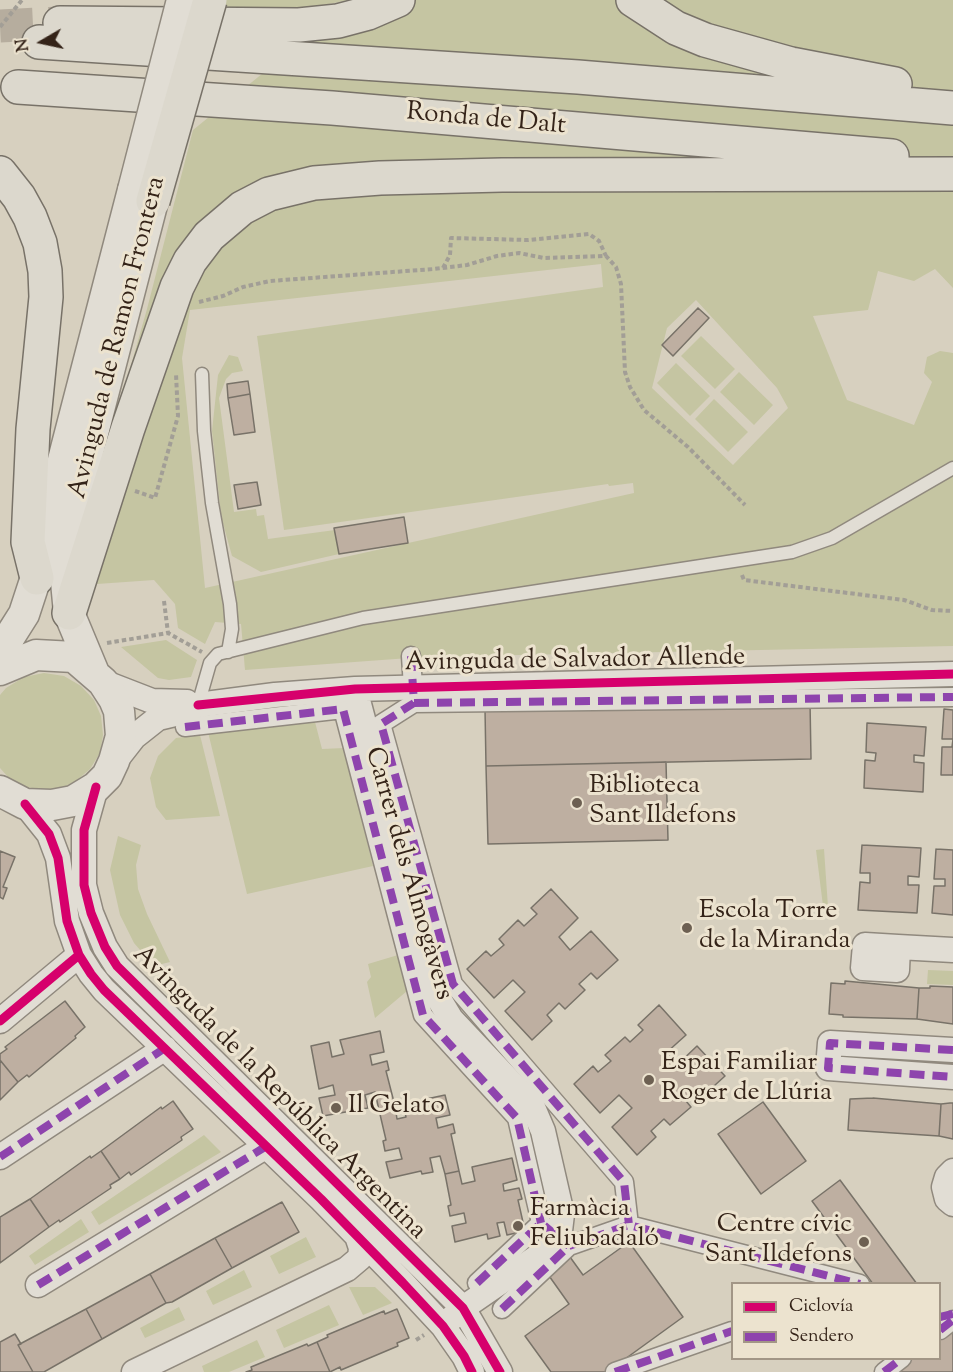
<!DOCTYPE html>
<meta charset="utf-8">
<style>
body{margin:0}
#map{position:relative;width:953px;height:1372px;overflow:hidden;background:#d7d0bf;font-family:"Sorts Mill Goudy",serif}
canvas{display:block}
.legend{position:absolute;left:731px;top:1282px;width:210px;height:78px;box-sizing:border-box;background:#ece3cf;border:2px solid #a29686;margin:0;padding:8px 10px;list-style:none;font-size:18px;color:#342318}
.legend li{display:flex;align-items:center;gap:12px;height:30px}
.legend b{width:30px;border:2px solid #a29686}
.north{position:absolute;left:12px;top:12px;width:60px;height:60px;-webkit-text-stroke:4px #ece3cf;paint-order:stroke;rotate:261deg;font-size:16px;font-weight:700;line-height:24px;text-align:center;color:#342318}
.north::after{content:'';display:block;margin:auto;width:21px;height:27px;background:#342318;clip-path:polygon(50% 0,100% 100%,50% 72%,0 100%)}
</style>
<div id="map">
<canvas width="953" height="1372"></canvas>
<ul class="legend">
<li><b style="height:8px;background:#d6006c"></b>Ciclovía</li>
<li><b style="height:8px;background:#8e44ad"></b>Sendero</li>
</ul>
<div class="north">N</div>
</div>
<script>
const context = document.querySelector('canvas').getContext('2d');
context.lineJoin = 'round';
function fillPath(path, color) {
  context.fillStyle = color;
  context.fill(path, 'evenodd');
}
function shape(rows) {
  const path = new Path2D();
  for (const r of rows) {
    path.moveTo(r[0], r[1]);
    for (let i = 2; i < r.length; i += 2) path.lineTo(r[i], r[i + 1]);
  }
  return path;
}
function stroke(path, color, width, dash) {
  context.strokeStyle = color;
  context.lineWidth = width;
  context.lineCap = dash ? 'butt' : 'round';
  context.setLineDash(dash || []);
  context.stroke(path);
}
function write(font, color, halo, rows, align = 'center') {
  context.font = font + ' "Sorts Mill Goudy",serif';
  context.lineWidth = 6;
  context.setLineDash([]);
  context.textBaseline = 'middle';
  context.strokeStyle = halo;
  context.fillStyle = color;
  for (const [text, x, y, turn = 0] of rows) {
    context.save();
    context.translate(x, y);
    context.rotate((+turn || 0) * Math.PI / 180);
    context.textAlign = isNaN(turn) ? turn : align;
    if (halo) context.strokeText(text, 0, 0);
    context.fillText(text, 0, 0);
    context.restore();
  }
}
const green = shape([
 [225,0,349,0,308,8,264,12,221,10],
 [416,0,953,0,953,288,935,269,914,281,878,271,868,310,813,316,847,400,914,425,932,382,924,373,927,357,940,351,953,353,953,646,423,657,245,670,241,624,215,622,205,644,178,628,175,604,154,580,97,584,79,548,147,309,193,130,311,34,407,7],
 [601,264,603,287,257,336,284,530,608,484,609,486,633,483,634,493,205,588,182,358,190,310],
 [696,300,777,388,788,408,733,465,652,388,667,328],
 [701,336,735,369,715,389,681,356],
 [229,355,238,357,243,371,232,373,226,379,219,398,234,512,256,509,257,516,264,515,268,539,335,530,339,554,261,572,232,556,221,516,212,431,218,375],
 [676,363,710,396,690,416,657,383],
 [739,372,773,405,754,425,720,392],
 [714,399,748,432,728,452,695,419],
 [166,640,197,660,191,677,169,680,158,678,121,647],
 [44,673,64,676,81,686,94,700,101,716,103,735,100,753,90,769,76,781,60,789,41,790,23,786,8,777,0,768,0,695,6,688,24,677],
 [315,722,322,749,344,748,373,866,247,894,208,732],
 [200,735,220,816,166,820,156,807,150,778,158,756,176,738],
 [118,836,141,845,136,865,138,889,147,914,170,962,154,966,134,943,120,915,110,870],
 [824,849,828,907,823,906,816,850],
 [398,955,407,991,375,1018,367,982,371,977,368,964],
 [928,970,953,971,953,985,927,984],
 [204,1135,221,1152,99,1225,91,1212],
 [81,1219,89,1232,35,1265,29,1256],
 [306,1237,316,1257,279,1274,270,1256],
 [244,1270,252,1287,213,1305,206,1291],
 [349,1287,375,1287,392,1303,363,1315],
 [329,1305,339,1325,284,1348,276,1330],
 [179,1307,185,1320,145,1338,140,1328],
 [257,1340,265,1357,229,1372,204,1372,202,1366]
]);
const building = shape([
 [698,308,709,318,673,356,662,345,698,308],
 [248,381,250,394,228,398,227,384,248,381],
 [250,394,255,432,234,435,228,398,250,394],
 [257,482,261,505,238,509,234,485,257,482],
 [404,517,408,543,339,554,334,528,404,517],
 [810,702,811,759,486,766,485,709,810,702],
 [944,709,953,710,953,775,941,775,942,747,952,747,953,739,942,739,944,709],
 [867,723,926,727,924,756,914,755,914,762,924,763,923,792,864,788,865,760,875,761,876,753,866,752,867,723],
 [666,762,668,840,488,844,486,766,666,762],
 [862,845,921,848,919,877,908,876,908,885,919,885,917,913,858,910,860,882,870,883,870,873,860,873,862,845],
 [936,849,953,850,953,915,932,913,934,886,945,886,945,879,934,879,936,849],
 [0,851,15,857,3,887,7,888,3,899,0,897,0,851],
 [551,889,578,918,559,937,570,950,591,931,618,960,597,979,591,973,579,984,585,990,565,1009,559,1003,547,1015,552,1021,532,1040,505,1011,525,992,513,980,494,998,467,969,486,951,491,956,504,945,499,939,518,920,524,926,537,914,531,908,551,889],
 [845,981,919,988,917,1019,843,1017,843,1015,829,1014,831,983,845,984,845,981],
 [930,986,953,987,953,1024,917,1019,919,988,930,988,930,986],
 [65,1001,85,1027,75,1036,76,1038,29,1077,27,1075,18,1082,0,1060,0,1054,7,1049,5,1047,65,1001],
 [659,1005,686,1035,666,1053,677,1065,697,1046,725,1076,703,1096,697,1090,686,1101,691,1107,670,1125,664,1119,651,1131,656,1137,637,1155,612,1127,632,1108,619,1095,600,1113,574,1084,593,1066,598,1072,611,1061,605,1055,625,1037,630,1042,643,1030,638,1025,659,1005],
 [380,1031,384,1052,370,1055,372,1065,387,1061,389,1070,386,1071,395,1106,379,1110,375,1092,365,1095,368,1108,323,1116,319,1098,335,1095,333,1085,319,1089,311,1046,329,1042,332,1057,344,1054,340,1040,380,1031],
 [0,1060,18,1082,0,1100,0,1060],
 [445,1095,450,1115,436,1118,438,1128,453,1124,455,1133,451,1134,459,1171,445,1174,440,1156,430,1158,433,1172,422,1174,421,1171,390,1178,386,1162,402,1159,399,1148,385,1151,383,1141,386,1140,379,1110,395,1106,397,1119,406,1117,403,1104,445,1095],
 [873,1098,941,1104,939,1136,848,1130,850,1099,873,1098],
 [173,1101,193,1129,181,1137,182,1140,131,1175,129,1172,120,1179,101,1151,161,1107,162,1109,173,1101],
 [763,1102,806,1161,761,1194,718,1134,763,1102],
 [950,1103,953,1103,953,1139,939,1136,941,1104,950,1103],
 [101,1151,120,1179,110,1185,111,1188,60,1222,59,1220,49,1227,30,1199,90,1156,91,1158,101,1151],
 [512,1158,517,1180,503,1184,504,1191,519,1188,522,1199,518,1200,525,1231,507,1235,504,1222,497,1223,500,1236,488,1239,487,1234,455,1242,452,1226,466,1223,464,1213,450,1216,448,1206,451,1205,445,1174,459,1171,462,1184,475,1181,472,1167,512,1158],
 [840,1180,917,1284,873,1284,812,1201,840,1180],
 [30,1199,49,1227,0,1263,0,1217,30,1199],
 [282,1202,299,1232,232,1268,215,1238,282,1202],
 [215,1238,232,1268,172,1302,166,1303,150,1274,215,1238],
 [629,1242,683,1317,607,1372,551,1372,525,1336,569,1304,547,1273,570,1257,583,1275,629,1242],
 [150,1274,166,1303,102,1339,86,1309,150,1274],
 [86,1309,102,1339,44,1372,33,1372,18,1345,86,1309],
 [397,1309,409,1338,397,1343,398,1346,341,1370,340,1367,330,1372,317,1342,328,1337,327,1335,384,1311,385,1314,397,1309],
 [953,1327,953,1372,892,1372,911,1358,940,1358,940,1337,953,1327],
 [15,1334,21,1344,18,1345,33,1372,0,1372,0,1342,15,1334],
 [317,1342,330,1372,246,1372,252,1370,251,1367,307,1344,308,1346,317,1342]
]);
const trunkTunnel = shape([
 [0,26,60,23]
]);
const path = shape([
 [0,27,22,0],
 [443,268,450,255,451,238,528,240,589,234,599,241,606,256],
 [199,302,223,296,243,287,270,281,434,269,467,265,497,256,519,253,544,258,606,256,616,267,621,284,625,372,630,387,644,410,688,447,745,505],
 [135,491,155,498,178,416,176,374],
 [742,575,744,580,904,600,932,610,953,611],
 [164,601,168,633],
 [107,643,168,633,202,652],
 [416,1340,424,1335]
]);
const service = shape([
 [202,374,204,431,212,503,230,604,232,629,228,652],
 [198,705,210,663,218,654,363,618,792,552,832,538,953,468]
]);
const pedestrian = shape([
 [411,656,414,703,381,724,453,984,624,1182,629,1225],
 [414,703,953,697],
 [185,727,343,709,423,1015,517,1118,541,1223],
 [477,1283,541,1223,548,1230],
 [502,1309,569,1246,629,1225,860,1284],
 [940,1330,953,1320],
 [615,1372,732,1331],
 [884,1372,902,1358]
]);
const minor = shape([
 [103,682,152,701,187,702],
 [355,689,436,994,451,1019,532,1105,543,1131,562,1214,560,1231,547,1250,463,1308,443,1326],
 [116,760,134,737,158,718,183,712,198,705,275,695,355,689,953,674],
 [96,787,84,830,84,885,91,913,105,947,117,966,463,1308,500,1372],
 [25,804,49,834,58,858,67,921,79,955,91,974,104,990,321,1199,403,1283,443,1326,464,1356,472,1372],
 [898,947,897,970,863,968,865,945,898,947,953,950],
 [0,1021,79,955],
 [953,1050,830,1043,828,1068,953,1077],
 [0,1157,165,1048],
 [953,1171,947,1177,944,1187,947,1199,953,1204],
 [38,1285,265,1147],
 [134,1372,347,1269,360,1258,361,1248,357,1236]
]);
const tertiary = shape([
 [0,652,24,614,43,556,62,464,133,190],
 [0,670,36,655,74,657,103,682,114,699,119,711,121,736,114,761,107,776,96,787,73,801,52,805,25,804,0,791],
 [94,673,69,613,65,571,84,468,153,201]
]);
const trunk = shape([
 [633,0,676,28,705,40,791,64,895,84],
 [60,23,299,25,338,21,368,13,398,0],
 [39,42,578,77,953,108],
 [18,87,332,108,892,156],
 [0,173,19,197,30,217,40,243,45,271,46,297,33,429,28,542,37,578],
 [69,613,128,428,177,287,190,261,209,236,242,208,269,194,314,183,380,178,502,175,953,174]
]);
const tertiaryBridge = shape([
 [133,190,182,0]
]);
const trunkBridge = shape([
 [153,201,210,0]
]);
const quiet = shape([
 [411,656,414,703,381,724,453,984,624,1182,629,1225],
 [414,703,953,697],
 [185,727,343,709,423,1015,517,1118,541,1223],
 [953,1050,830,1043,828,1068,953,1077],
 [0,1157,165,1048],
 [477,1283,541,1223,569,1246],
 [38,1285,265,1147],
 [502,1309,569,1246,629,1225,860,1284],
 [940,1317,953,1314],
 [940,1330,953,1320],
 [615,1372,732,1331],
 [884,1372,902,1358]
]);
const cycleway = shape([
 [198,705,355,689,953,674],
 [96,787,84,830,84,885,91,913,105,947,117,966,463,1308,500,1372],
 [25,804,49,834,58,858,67,921,79,955,91,974,104,990,321,1199,403,1283,443,1326,464,1356,472,1372],
 [0,1021,79,955]
]);
const markers = [
 [577,803,6,"#6d6052"],
 [687,928,6,"#6d6052"],
 [649,1080,6,"#6d6052"],
 [336,1108,6,"#6d6052"],
 [518,1226,6,"#6d6052"],
 [864,1242,6,"#6d6052"]
];
const streetNames = [
 ["Ronda de Dalt",486,121,5],
 ["Avinguda de Ramon Frontera",119,338,-76],
 ["Avinguda de Salvador Allende",575,662,-1],
 ["Carrer dels Almogàvers",407,874,74],
 ["Avinguda de la República Argentina",278,1094,45]
];
const poiNames = [
 ["Biblioteca",589,788],
 ["Sant Ildefons",589,818],
 ["Escola Torre",699,913],
 ["de la Miranda",699,943],
 ["Espai Familiar",661,1065],
 ["Roger de Llúria",661,1095],
 ["Il Gelato",348,1108],
 ["Farmàcia",530,1211],
 ["Feliubadaló",530,1241],
 ["Centre cívic",852,1227,"right"],
 ["Sant Ildefons",852,1257,"right"]
];
fillPath(green, '#c5c5a2');
fillPath(building, '#beafa1');
stroke(building, '#787268', 1.5);
stroke(trunkTunnel, '#b6ad9e', 33, [33, 16]);
stroke(service, '#90897e', 15);
stroke(pedestrian, '#90897e', 21);
stroke(minor, '#90897e', 27);
stroke(tertiary, '#90897e', 33);
stroke(trunk, '#787268', 36);
stroke(path, '#a29e96', 4, [4.5, 3]);
stroke(service, '#e1ddd4', 12);
stroke(pedestrian, '#e1ddd4', 18);
stroke(minor, '#e1ddd4', 24);
stroke(tertiary, '#e1ddd4', 30);
stroke(trunk, '#dcd8cd', 33);
stroke(tertiaryBridge, '#90897e', 33, []);
stroke(trunkBridge, '#787268', 36, []);
stroke(tertiaryBridge, '#e1ddd4', 30);
stroke(trunkBridge, '#dcd8cd', 33);
stroke(quiet, '#8e44ad', 8, [15, 8]);
stroke(cycleway, '#d6006c', 9);
for (const [x, y, r, color] of markers) {
  const dot = new Path2D();
  dot.arc(x, y, r, 0, 2 * Math.PI);
  context.fillStyle = color;
  context.fill(dot);
  stroke(dot, '#ece3cf', 2);
}
write('26px', '#342318', '#ece3cf', streetNames);
write('26px', '#342318', '#ece3cf', poiNames, 'left');
</script>
